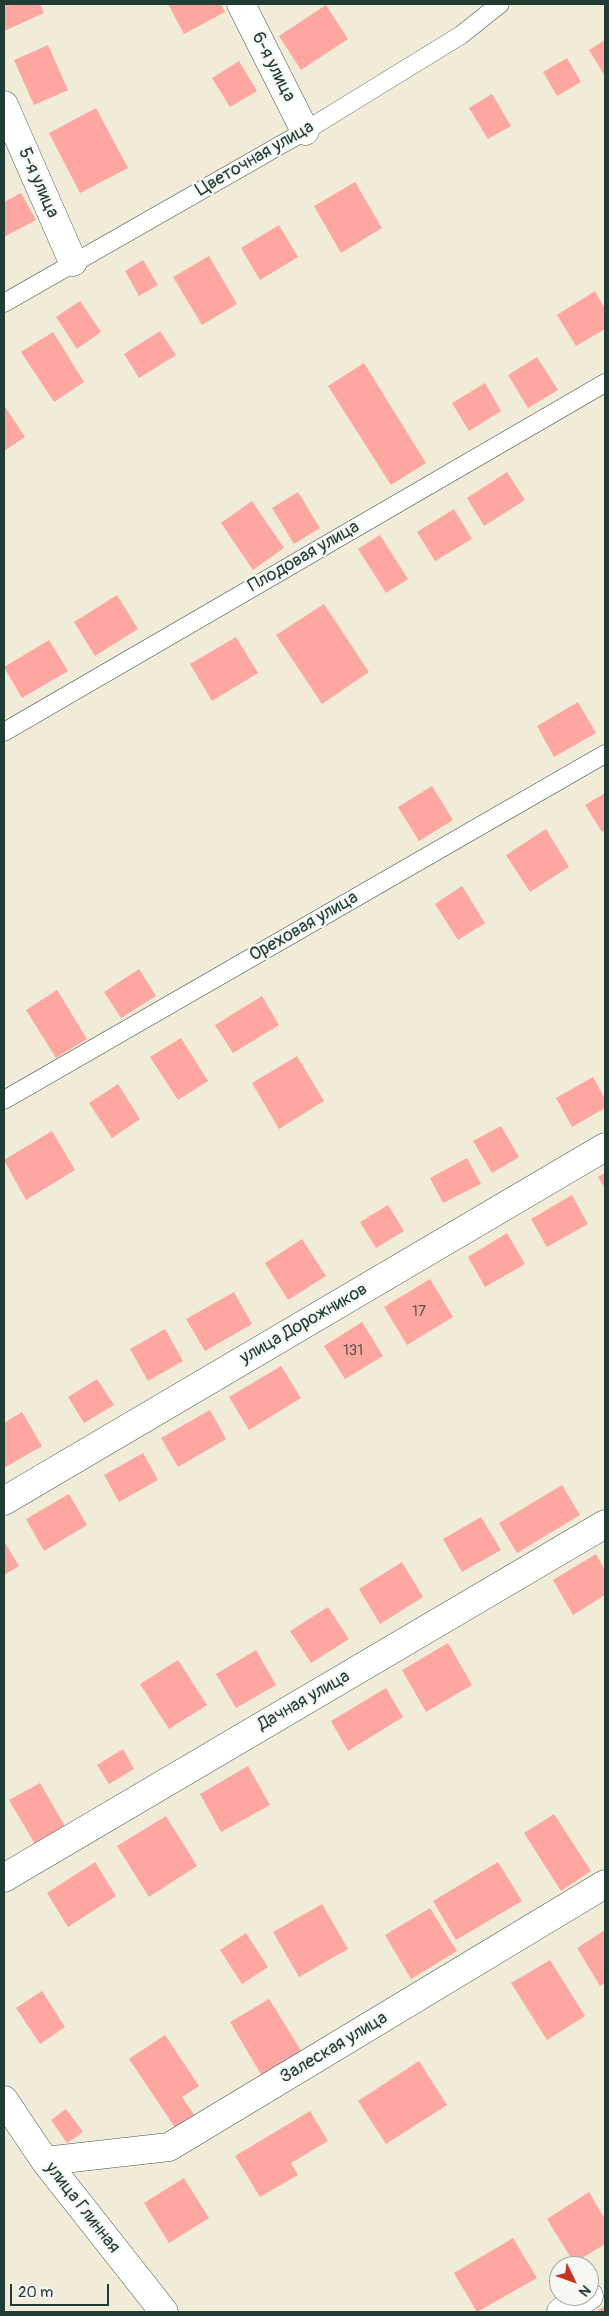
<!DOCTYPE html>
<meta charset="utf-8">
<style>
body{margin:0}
#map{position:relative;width:609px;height:2316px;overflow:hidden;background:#f0ecd8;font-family:Pangolin,sans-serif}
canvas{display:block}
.frame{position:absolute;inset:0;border:5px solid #1f3d34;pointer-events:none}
.north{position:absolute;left:549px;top:2256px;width:50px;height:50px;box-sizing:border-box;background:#f6f6f2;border:1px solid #a0aca6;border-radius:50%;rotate:132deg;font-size:14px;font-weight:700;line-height:20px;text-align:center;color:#1f3d34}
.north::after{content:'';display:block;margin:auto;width:18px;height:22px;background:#c8321e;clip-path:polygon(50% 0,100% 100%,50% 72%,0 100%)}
.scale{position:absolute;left:10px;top:2284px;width:99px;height:22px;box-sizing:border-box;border:2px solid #1f3d34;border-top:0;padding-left:6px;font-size:15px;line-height:18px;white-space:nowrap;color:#1f3d34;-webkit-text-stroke:4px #f6f6f2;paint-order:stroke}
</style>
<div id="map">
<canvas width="609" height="2316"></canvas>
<div class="frame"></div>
<div class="north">N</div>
<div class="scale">20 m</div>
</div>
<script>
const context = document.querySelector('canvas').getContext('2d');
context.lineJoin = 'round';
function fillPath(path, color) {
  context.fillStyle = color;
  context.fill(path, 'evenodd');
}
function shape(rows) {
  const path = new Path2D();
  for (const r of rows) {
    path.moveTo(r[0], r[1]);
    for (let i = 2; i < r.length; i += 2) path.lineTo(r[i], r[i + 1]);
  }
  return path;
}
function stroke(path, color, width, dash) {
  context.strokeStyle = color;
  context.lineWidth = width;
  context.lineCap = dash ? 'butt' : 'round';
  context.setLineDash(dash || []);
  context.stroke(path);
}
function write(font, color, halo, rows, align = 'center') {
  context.font = font + ' Pangolin,sans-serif';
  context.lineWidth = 4.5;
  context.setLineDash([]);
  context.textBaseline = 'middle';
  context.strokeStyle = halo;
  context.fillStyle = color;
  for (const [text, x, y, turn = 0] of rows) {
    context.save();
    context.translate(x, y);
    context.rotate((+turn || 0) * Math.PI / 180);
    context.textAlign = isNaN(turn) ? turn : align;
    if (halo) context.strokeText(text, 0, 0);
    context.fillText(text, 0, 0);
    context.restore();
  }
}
const building = shape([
 [4,4,40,4,44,13,4,31],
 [168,4,221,4,225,12,184,34],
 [326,5,348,39,301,70,279,36],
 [605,40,605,76,589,50],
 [48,45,68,90,34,105,14,60],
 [567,58,581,82,557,96,543,72],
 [239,61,257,91,230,107,212,78],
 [492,94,511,126,488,139,469,108],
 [96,108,128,168,80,193,49,133],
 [355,182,382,228,341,253,314,206],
 [21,193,36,220,4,237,4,202],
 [279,225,298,257,260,280,241,248],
 [209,256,237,304,202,325,173,277],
 [143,260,158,285,139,296,125,271],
 [595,291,605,309,605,329,576,346,557,315],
 [80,301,101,332,77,349,56,317],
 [160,331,176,355,139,378,124,354],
 [53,332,84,382,54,402,21,352],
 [537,357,558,390,528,408,508,375],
 [364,363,426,463,391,485,328,386],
 [485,383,501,411,469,431,452,403],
 [4,405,25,437,4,451],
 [507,472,525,500,484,526,467,498],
 [298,492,320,528,294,544,272,508],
 [252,501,284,548,253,570,221,523],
 [454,509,472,539,435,561,417,532],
 [380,535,408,579,386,593,358,549],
 [117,595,138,629,95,656,74,622],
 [324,604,369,672,322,704,276,635],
 [236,637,258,673,212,701,190,664],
 [49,640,68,671,22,698,4,667],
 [578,702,596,733,554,757,537,726],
 [432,786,453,820,419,841,398,807],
 [605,793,605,830,602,832,585,805],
 [546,829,569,867,530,892,506,855],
 [462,886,485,923,458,940,435,904],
 [139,969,156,996,121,1018,104,992],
 [57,990,87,1039,56,1058,26,1010],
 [262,996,279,1025,233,1053,215,1025],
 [181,1038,208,1081,178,1100,150,1057],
 [297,1056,324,1101,279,1129,252,1083],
 [593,1077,605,1099,605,1108,572,1127,556,1098],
 [118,1084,140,1119,112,1138,89,1103],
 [501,1126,519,1157,492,1173,473,1141],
 [52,1131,75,1170,26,1200,4,1160],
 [467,1158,481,1184,443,1203,430,1178],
 [605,1173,605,1188,598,1177],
 [572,1195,588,1224,547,1247,531,1219],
 [388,1205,404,1231,376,1248,360,1222],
 [507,1233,525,1264,485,1287,468,1257],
 [302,1239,326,1276,288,1300,265,1263],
 [430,1279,453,1317,407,1345,384,1307],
 [234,1292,252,1324,205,1351,186,1319],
 [362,1322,383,1356,345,1379,324,1346],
 [165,1329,183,1361,148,1381,130,1349],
 [281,1366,301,1398,249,1430,229,1397],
 [97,1379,114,1405,84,1423,68,1397],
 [210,1410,226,1439,178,1467,161,1438],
 [22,1412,42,1446,4,1468,4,1423],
 [143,1453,158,1480,119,1502,104,1475],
 [562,1485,580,1515,517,1553,499,1523],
 [69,1494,87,1525,44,1551,26,1519],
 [481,1517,501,1550,462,1572,443,1539],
 [4,1541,19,1566,4,1575],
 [596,1554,605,1570,605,1595,573,1615,553,1580],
 [402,1562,423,1597,380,1624,359,1589],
 [328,1607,349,1639,311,1663,290,1631],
 [448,1643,472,1685,426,1712,402,1670],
 [256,1650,276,1685,236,1708,216,1674],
 [178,1660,207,1705,169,1729,140,1684],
 [386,1688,403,1717,348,1751,331,1721],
 [123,1749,134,1769,109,1784,97,1765],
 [248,1766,270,1805,221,1832,200,1794],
 [40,1783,65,1826,35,1844,9,1800],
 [554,1814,591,1871,561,1891,524,1833],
 [166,1816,197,1866,149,1897,117,1846],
 [95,1862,116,1896,68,1927,47,1893],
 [498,1862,522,1901,456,1940,433,1901],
 [322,1904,348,1949,299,1977,273,1932],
 [430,1908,457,1951,411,1979,385,1935],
 [605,1930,605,1983,600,1986,577,1948],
 [246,1933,268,1967,242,1984,220,1950],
 [550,1960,585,2016,547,2040,511,1983],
 [42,1991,65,2027,40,2044,16,2008],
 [269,1999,302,2052,262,2076,230,2022],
 [165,2035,199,2086,182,2097,195,2116,176,2129,129,2059],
 [419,2061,447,2105,386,2144,358,2101],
 [66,2109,83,2132,67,2143,51,2120],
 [310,2111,328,2141,291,2163,298,2175,260,2197,235,2156],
 [184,2178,209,2218,169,2243,144,2203],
 [589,2192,605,2219,605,2244,574,2263,547,2219],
 [513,2238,537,2278,477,2312,454,2273],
 [605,2306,605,2312,600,2312,598,2310]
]);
const lane = shape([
 [4,303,305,131,461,35,500,4],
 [4,732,605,383],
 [4,1100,605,754]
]);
const street = shape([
 [241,4,305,131],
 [4,105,73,262],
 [4,1501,605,1147],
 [4,1878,605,1524],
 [4,2100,45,2161,164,2312],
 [45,2161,169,2147,605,1884],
 [561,2312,589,2296]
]);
const numberNames = [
 ["17",419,1312],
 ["131",353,1351]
];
const streetNames = [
 ["6-я улица",273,67,63],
 ["Цветочная улица",255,159,-30],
 ["5-я улица",38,183,66],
 ["Плодовая улица",304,557,-30],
 ["Ореховая улица",304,927,-30],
 ["улица Дорожников",304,1324,-30],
 ["Дачная улица",304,1701,-30],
 ["Залеская улица",334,2048,-31],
 ["улица Глинная",82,2208,52]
];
fillPath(building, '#fea6a0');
stroke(lane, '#3e574d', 19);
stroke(street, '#3e574d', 29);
stroke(lane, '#fff', 18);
stroke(street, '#fff', 28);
write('15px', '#57574f', null, numberNames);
write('18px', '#1f3d34', '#f6f6f2', streetNames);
</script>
